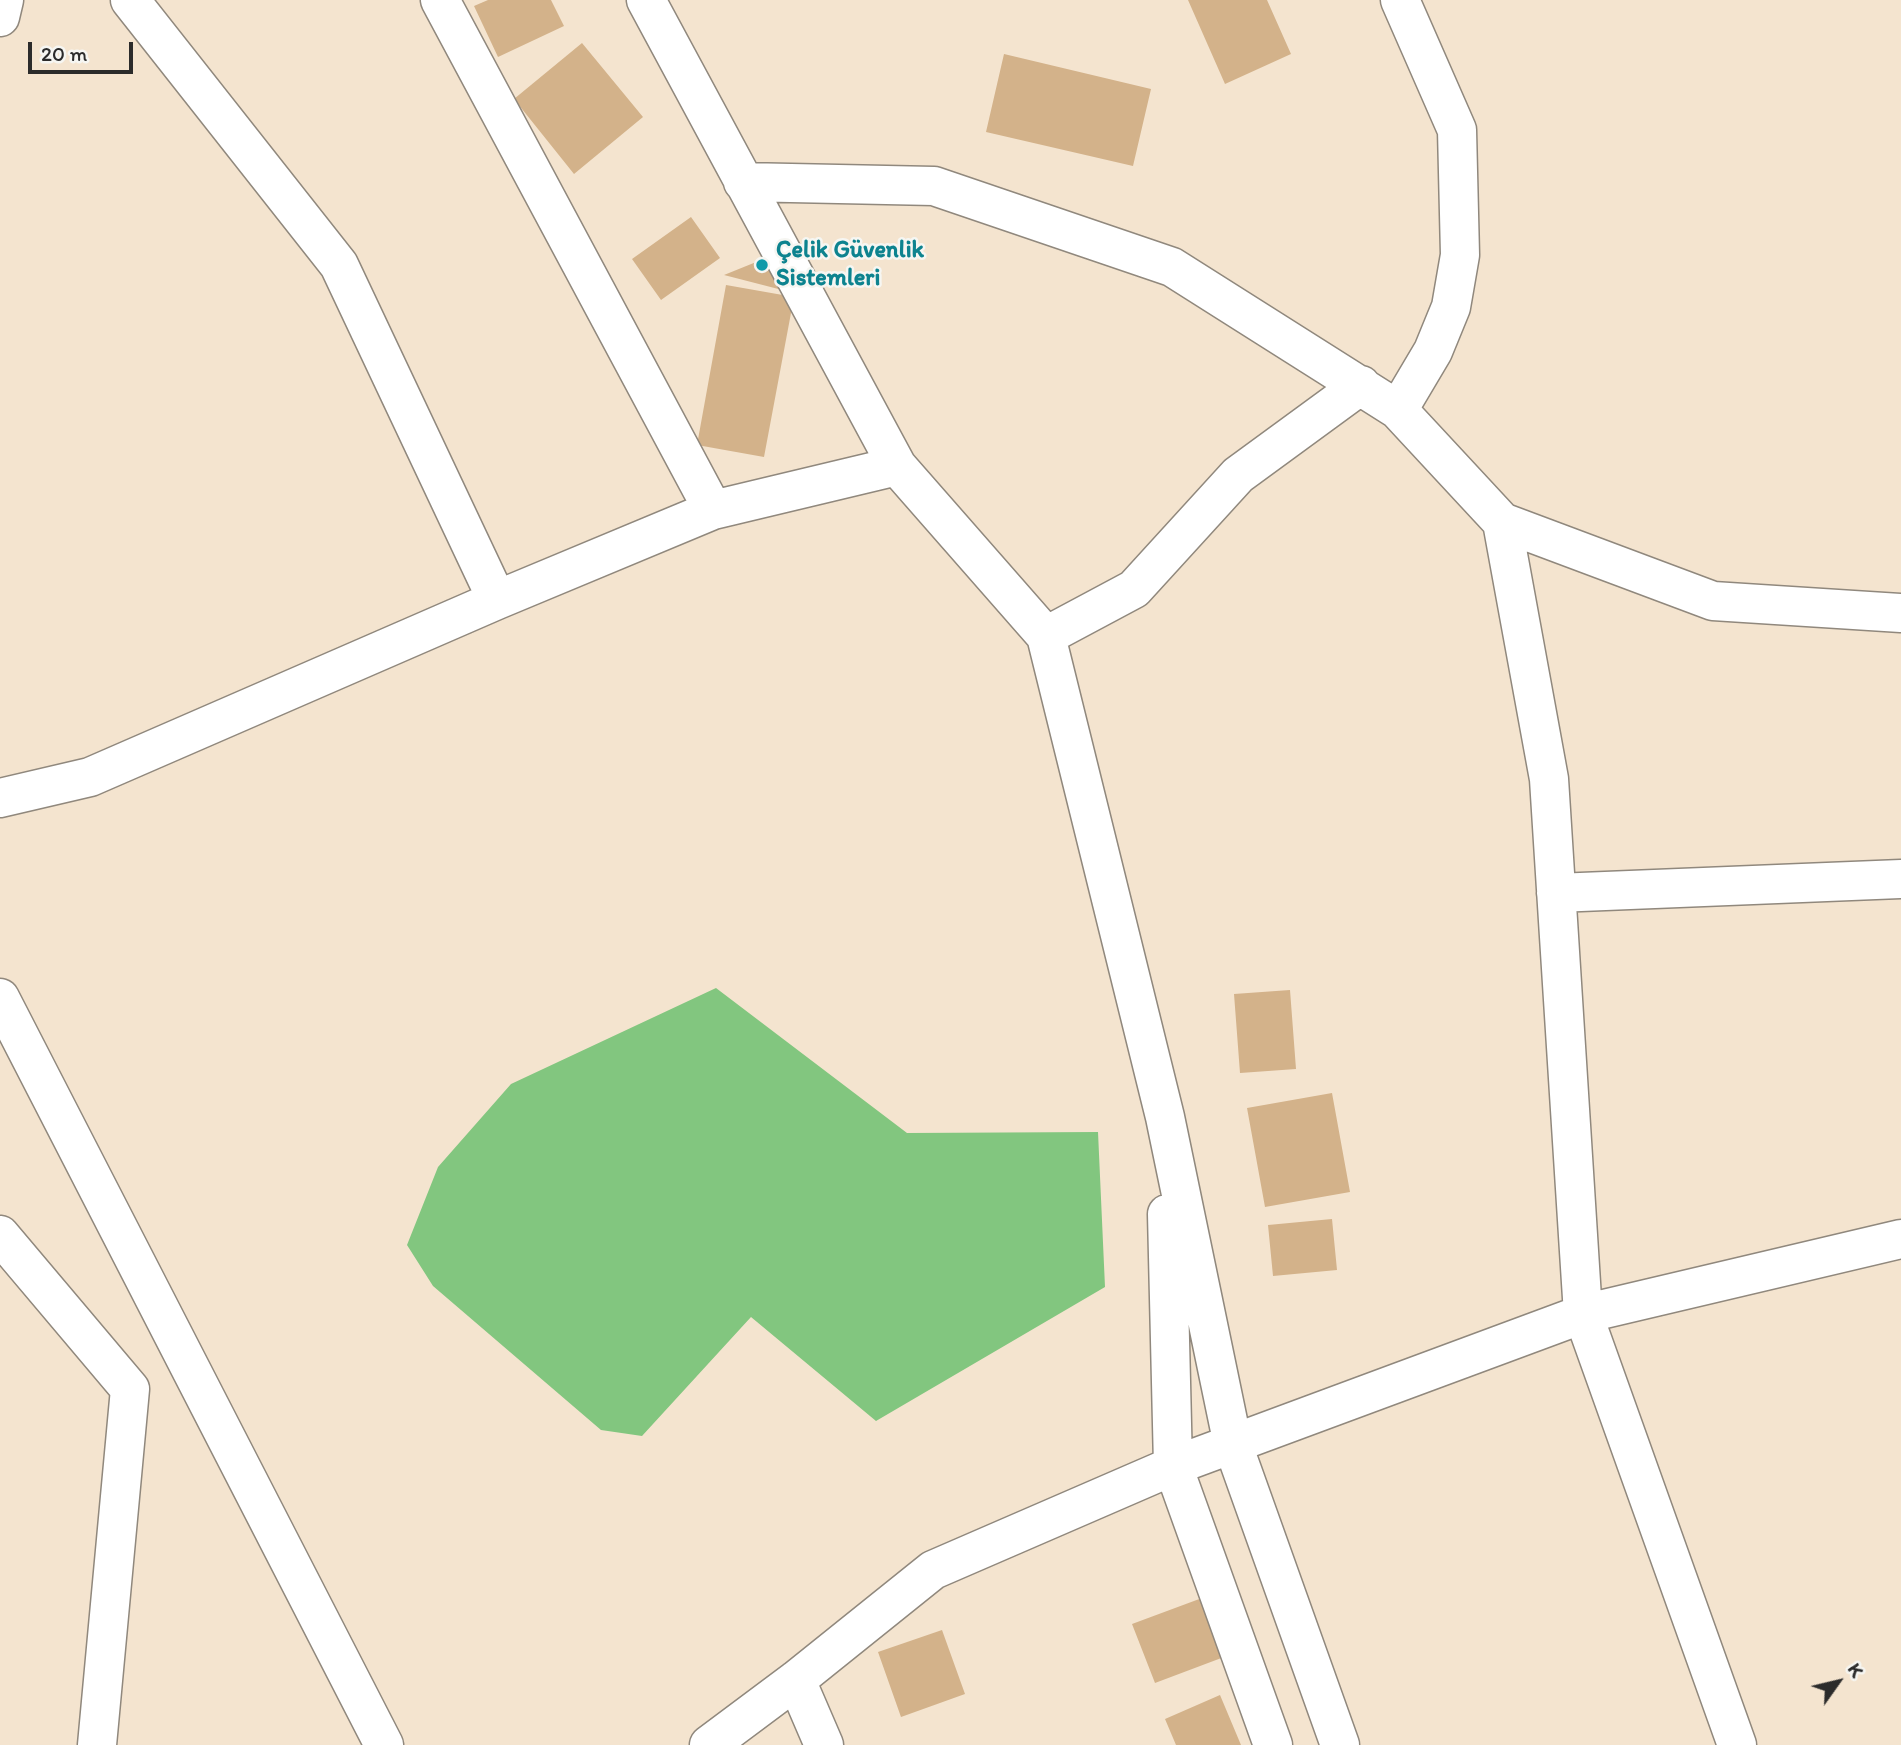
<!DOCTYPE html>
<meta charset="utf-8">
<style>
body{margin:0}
#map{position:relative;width:1901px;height:1745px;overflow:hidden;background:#f4e4cf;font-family:Itim,sans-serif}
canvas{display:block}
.north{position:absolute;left:1803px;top:1647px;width:70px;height:70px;-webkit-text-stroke:5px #f6f6f2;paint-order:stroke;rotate:56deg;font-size:19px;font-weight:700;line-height:28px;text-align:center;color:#2b2b2b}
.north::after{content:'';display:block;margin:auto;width:24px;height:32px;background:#2b2b2b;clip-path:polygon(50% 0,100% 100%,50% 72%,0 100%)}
.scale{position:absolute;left:28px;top:42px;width:105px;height:32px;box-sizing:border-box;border:4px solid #2b2b2b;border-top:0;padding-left:9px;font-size:21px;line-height:24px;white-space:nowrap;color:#2b2b2b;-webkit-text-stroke:5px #f6f6f2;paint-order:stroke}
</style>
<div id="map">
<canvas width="1901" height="1745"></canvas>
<div class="north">K</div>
<div class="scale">20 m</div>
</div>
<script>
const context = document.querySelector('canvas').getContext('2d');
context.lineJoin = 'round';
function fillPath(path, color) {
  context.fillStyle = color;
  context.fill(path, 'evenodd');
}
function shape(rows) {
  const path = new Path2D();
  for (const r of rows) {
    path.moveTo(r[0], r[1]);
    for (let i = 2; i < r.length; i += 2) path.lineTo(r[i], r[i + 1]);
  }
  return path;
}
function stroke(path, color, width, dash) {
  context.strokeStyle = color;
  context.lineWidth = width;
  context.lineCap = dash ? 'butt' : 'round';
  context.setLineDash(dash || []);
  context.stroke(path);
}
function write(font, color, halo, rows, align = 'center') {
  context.font = font + ' Itim,sans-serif';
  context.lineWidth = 5;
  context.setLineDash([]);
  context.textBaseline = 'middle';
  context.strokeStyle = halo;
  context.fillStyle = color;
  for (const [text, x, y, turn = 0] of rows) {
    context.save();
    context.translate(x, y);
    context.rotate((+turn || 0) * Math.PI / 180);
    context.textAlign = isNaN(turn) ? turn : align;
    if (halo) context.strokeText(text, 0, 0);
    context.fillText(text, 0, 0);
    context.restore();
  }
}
const green = shape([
 [716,988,907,1133,1098,1132,1105,1287,876,1421,751,1317,642,1436,601,1430,433,1286,407,1245,438,1167,511,1084]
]);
const building = shape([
 [488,0,551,0,564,26,498,57,474,6],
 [1188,0,1267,0,1291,54,1225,84],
 [582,43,643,117,574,174,514,99],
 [1004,54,1151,89,1133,166,986,132],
 [691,217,720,258,661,300,632,259],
 [771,256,790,292,724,275],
 [726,285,794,297,764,457,697,445],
 [1290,990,1296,1069,1240,1073,1234,994],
 [1332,1093,1350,1192,1265,1207,1247,1108],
 [1332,1219,1337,1270,1273,1276,1268,1225],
 [1202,1598,1224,1657,1155,1683,1132,1624],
 [942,1630,965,1694,901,1717,878,1652],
 [1220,1695,1241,1745,1176,1745,1165,1719]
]);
const minor = shape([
 [130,0,339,265,497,600],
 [440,0,713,510],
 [646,0,897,466,1046,636,1165,1117,1233,1445,1340,1745],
 [0,17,4,0],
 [743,182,934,186,1172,267,1398,410,1502,522,1713,601,1901,613],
 [1398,410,1433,351,1451,307,1460,255,1457,130,1400,0],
 [1502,522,1549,779,1583,1314,1737,1745],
 [1046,636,1134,589,1238,475,1361,385],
 [0,798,90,777,497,600,713,510,897,466],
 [1556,893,1901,879],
 [0,998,384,1745],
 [1167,1214,1173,1466,1273,1745],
 [0,1235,130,1389,97,1745],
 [796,1680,824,1745],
 [709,1745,796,1680,933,1570,1173,1466,1583,1314,1901,1239]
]);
const markers = [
 [762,265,7,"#0f9aa8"]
];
const cultureNames = [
 ["Çelik Güvenlik",776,251],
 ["Sistemleri",776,279]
];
fillPath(green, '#82c67f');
fillPath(building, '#d3b28a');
stroke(minor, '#90887d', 41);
stroke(minor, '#fff', 38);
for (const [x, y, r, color] of markers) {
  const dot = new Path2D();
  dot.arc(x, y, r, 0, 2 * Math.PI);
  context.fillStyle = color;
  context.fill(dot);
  stroke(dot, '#f6f6f2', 2.5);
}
write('bold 24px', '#0d838f', '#f6f6f2', cultureNames, 'left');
</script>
